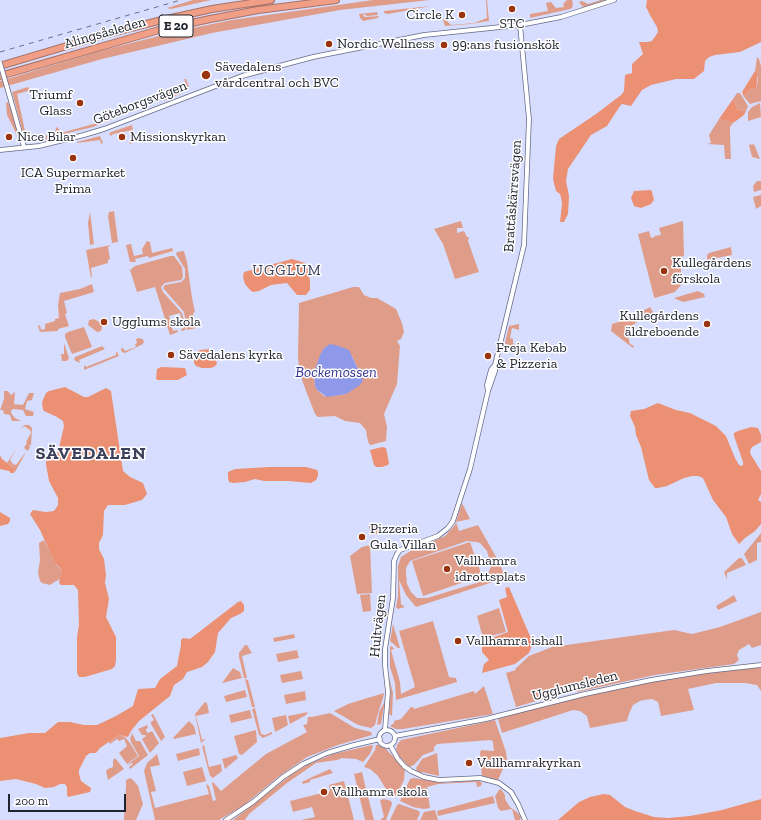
<!DOCTYPE html>
<meta charset="utf-8">
<style>
body{margin:0}
#map{position:relative;width:761px;height:820px;overflow:hidden;background:#d7ddfe;font-family:"Zilla Slab",serif}
canvas{display:block}
.scale{position:absolute;left:8px;top:794px;width:118px;height:18px;box-sizing:border-box;border:2px solid #21232f;border-top:0;padding-left:5px;font-size:12px;line-height:14px;white-space:nowrap;color:#21232f;-webkit-text-stroke:3px #fff;paint-order:stroke}
</style>
<div id="map">
<canvas width="761" height="820"></canvas>
<div class="scale">200 m</div>
</div>
<script>
const context = document.querySelector('canvas').getContext('2d');
context.lineJoin = 'round';
function fillPath(path, color) {
  context.fillStyle = color;
  context.fill(path, 'evenodd');
}
function shape(rows) {
  const path = new Path2D();
  for (const r of rows) {
    if (r.length === 3) {
      path.moveTo(r[0] + r[2], r[1]);
      path.arc(r[0], r[1], r[2], 0, 2 * Math.PI);
      continue;
    }
    path.moveTo(r[0], r[1]);
    for (let i = 2; i < r.length; i += 2) path.lineTo(r[i], r[i + 1]);
  }
  return path;
}
function stroke(path, color, width, dash) {
  context.strokeStyle = color;
  context.lineWidth = width;
  context.lineCap = dash ? 'butt' : 'round';
  context.setLineDash(dash || []);
  context.stroke(path);
}
function write(font, color, halo, rows, align = 'center') {
  context.font = font + ' "Zilla Slab",serif';
  context.lineWidth = 3;
  context.setLineDash([]);
  context.textBaseline = 'middle';
  context.strokeStyle = halo;
  context.fillStyle = color;
  for (const [text, x, y, turn = 0] of rows) {
    context.save();
    context.translate(x, y);
    context.rotate((+turn || 0) * Math.PI / 180);
    context.textAlign = isNaN(turn) ? turn : align;
    if (halo) context.strokeText(text, 0, 0);
    context.fillText(text, 0, 0);
    context.restore();
  }
}
const green = shape([
 [193,0,211,0,171,9,167,8],
 [373,0,430,0,340,10,212,33,102,59,0,88,0,81,100,51,178,31,232,20],
 [486,0,487,0,489,21,470,24,445,26,443,20,445,19,451,25,474,23,487,18],
 [567,0,572,0,573,3,572,8,570,9,530,18,530,14,548,11,546,3,551,2,556,8,564,7,563,4],
 [601,0,607,0,584,7,582,6,579,2,582,1,588,4],
 [431,6,388,14,384,13,384,11],
 [377,12,378,15,367,16,364,14,363,16,366,17,379,16,378,18,363,21,360,18,359,14],
 [757,57,759,59,761,66,761,101,750,104,744,97,749,90,756,88,758,80,758,74,755,71],
 [184,79,186,79,189,87,183,87,180,90,180,94,163,101,166,98,167,92,186,84],
 [28,87,31,90,17,94,27,140,46,138,46,135,48,136,47,139,27,141,25,140,12,92],
 [737,93,740,93,748,106,746,111,738,110,733,99],
 [8,102,14,119,19,139,7,115,6,103],
 [760,103,761,117,748,121,748,112,752,107],
 [115,118,93,127,55,136,56,127,58,128,61,133],
 [719,119,733,123,730,127,730,134,731,159,725,159,724,145,707,144,711,143,709,135],
 [132,125,134,139,132,140,132,143,130,144,129,142,131,139,130,132,128,131,113,134,111,136,109,134,111,132],
 [100,136,103,143,101,144,100,140,77,143,77,142],
 [750,144,751,145,754,144,760,159,752,157,749,145],
 [757,181,761,181,761,190,754,192,753,186],
 [761,195,761,206,756,209,753,197],
 [114,211,118,242,112,243,108,216,109,212],
 [90,212,94,244,90,245,88,223],
 [461,221,463,228,457,228,457,233,464,231,467,237,469,237,468,241,479,272,455,279,443,244,434,229],
 [683,221,684,256,681,257,681,285,675,292,655,298,654,297,638,234,649,231,651,238,655,237,654,236,661,235,659,228],
 [147,241,150,242,152,253,172,248,173,251,149,258,148,256,135,259,136,262,130,262,126,245,131,244,134,256,143,254,142,249],
 [111,245,108,247,110,259,108,260,108,263,91,268,92,277,91,278,86,250],
 [731,247,732,255,707,260,707,255,709,253],
 [184,251,187,262,192,298,195,312,193,313,196,328,187,330,184,312,163,288,165,285,181,282,185,278,185,269,176,254,177,252],
 [170,256,174,256,182,267,183,277,181,280,165,283,161,287,163,292,182,313,186,327,185,330,182,331,181,330,181,329,184,328,180,313,169,316,173,331,177,330,178,332,170,335,155,287,137,292,130,270,135,266],
 [92,284,94,292,64,301,67,313,65,314,69,326,58,329,58,331,40,332,38,326,40,325,41,330,45,329,45,324,55,321,55,319,59,318,58,305,60,293,80,289],
 [353,287,359,287,364,295,371,298,377,298,396,309,402,323,404,332,401,339,397,341,400,346,397,384,384,414,387,427,386,441,371,445,369,444,367,437,366,430,360,423,345,421,335,416,318,417,315,414,303,383,299,369,298,356,299,303],
 [352,356,358,369,351,390,346,394,332,396,324,396,317,390,315,386,314,372],
 [698,291,704,294,705,297,683,302,674,298],
 [650,307,653,312,651,314,637,322,626,330,630,344,634,346,633,348,611,331,612,324,625,320],
 [94,319,103,324,101,331,97,332,88,325,89,320],
 [519,324,519,330,512,328,510,338,513,339,513,343,515,345,508,347,505,343,509,326],
 [84,327,92,347,72,354,65,337,65,334,68,332],
 [139,338,142,339,144,341,143,344,125,353,122,352,121,349,122,348,123,348,125,351,136,347,135,344,137,343,136,339],
 [64,343,69,358,67,361,62,361,61,354,64,354],
 [102,346,105,349,79,360,80,363,74,360,75,357],
 [116,352,117,352,119,356,84,370,84,366,85,365,86,367,116,355],
 [4,391,8,391,11,395,15,392,14,404,23,405,29,393,34,393,32,400,27,401,25,409,34,412,33,416,26,416,23,410,12,409,11,413,15,418,21,421,12,421,10,415,4,414,3,410,0,410,4,399],
 [24,425,29,425,32,428,31,445,29,445,30,447,28,451,24,448,27,443,26,442,31,433,30,430,24,426,20,430],
 [17,448,10,460,13,464,16,465,25,453,25,454,15,472,13,467,7,463],
 [462,503,470,519,456,522,459,531,478,525,499,562,504,574,504,578,501,581,496,580,495,574,493,582,416,607,406,595,399,580,401,604,405,607,398,609,396,607,398,596,398,566,401,557,412,550,445,536,455,525],
 [467,541,476,542,480,543,487,551,491,566,487,577,483,581,427,598,417,598,411,592,407,584,406,573,406,568,410,561],
 [380,525,381,533,371,535,369,526],
 [761,533,761,542,757,543,757,560,749,564,744,554],
 [44,540,57,566,62,570,61,577,59,580,56,581,50,585,42,583,40,581,38,573,40,560,39,543],
 [470,542,482,576,423,596,412,561],
 [370,545,372,593,357,594,350,556,362,547],
 [739,558,742,558,746,565,727,573,727,579,724,572],
 [370,594,371,611,363,612,360,595],
 [734,595,737,601,718,610,716,606],
 [499,608,506,632,483,638,477,616],
 [761,612,761,645,752,648,749,644,739,650,737,655,739,660,734,664,655,675,577,692,576,689,516,707,506,673,516,670,515,669,529,656,552,647,674,630,692,634,720,627],
 [433,621,449,677,456,678,457,682,396,700,395,683,390,667,390,647,392,646,394,649,391,650,400,682,401,694,415,687,399,631],
 [393,624,400,648,398,648,390,641],
 [294,634,295,638,274,642,273,638],
 [245,645,247,645,252,653,242,656,247,678,244,678,239,657,239,653],
 [297,650,299,658,278,662,276,654],
 [761,666,761,691,757,685,745,683,716,683,688,689,694,710,661,716,658,702,652,699,644,700,640,701,633,705,629,714,627,721,590,728,587,716,580,711,573,710,502,733,498,719,552,703,663,679],
 [233,668,240,672,242,678,222,683],
 [301,671,303,679,282,683,280,675],
 [388,673,393,693,392,716,389,714,391,690],
 [245,679,248,680,255,707,252,707],
 [484,686,493,714,403,729,396,729,390,726,394,723,394,721,401,719,411,707,413,707,414,709,474,691,475,694],
 [245,690,247,697,226,702,224,696],
 [305,691,306,700,286,704,284,695],
 [384,693,383,698,378,713,375,725,371,728,358,725,334,711,348,704],
 [385,701,381,724,377,725,379,712],
 [205,702,207,703,209,713,196,716,202,740,206,739,201,743,195,714],
 [255,708,261,734,265,735,272,732,272,734,263,738,259,735,252,709],
 [250,710,252,718,231,723,229,715],
 [308,712,306,715,290,724,288,716],
 [330,713,355,728,371,732,372,735,338,745,307,757,278,777,243,806,219,820,155,820,144,771,147,763,157,754,160,765,150,767,156,791,151,792,155,808,209,794,206,784,209,786,213,801,216,800,212,783,213,782,221,791,266,754,307,732,303,725,307,724,308,717,312,717],
 [153,714,165,737,161,741,151,724,151,722,154,720,151,715],
 [286,715,288,725,275,732,272,718],
 [495,720,506,752,507,760,498,780,482,776,480,753,481,750,494,751,493,742,491,740,437,744,434,747,434,751,423,755,414,765,409,767,399,756,396,749,397,745,401,740],
 [189,721,194,726,196,734,174,739,173,738],
 [147,725,148,728,146,729,146,731,148,733,152,731,159,743,150,753,142,739,146,736,145,735,142,735,138,729],
 [256,730,257,742,242,755,239,754,234,736],
 [131,731,136,741,140,741,148,755,130,769,129,767,133,764,132,763,127,765,139,756,131,742,130,738,132,734],
 [119,735,125,737,130,743,138,756,127,764,119,753,127,746,124,739,119,741,117,739,110,744,109,742],
 [204,745,209,767,221,764,222,771,213,778,210,776,202,746],
 [372,745,373,747,370,754,363,762,356,759,342,758,337,760,316,763,287,783,249,814,245,820,233,820,292,774,307,765,333,754],
 [376,745,379,745,385,748,405,769,404,780,397,794,395,796,389,794,378,776,370,769,364,767,375,750],
 [199,748,200,755,178,761,176,754],
 [437,753,439,776,422,772,421,773,417,771,416,768,422,759],
 [236,755,238,758,225,769,222,759],
 [115,758,124,769,108,780,106,771,108,769,113,767,113,760],
 [202,767,206,781,187,786,183,772],
 [330,769,333,773,310,780,310,782,303,784,302,782,308,779],
 [362,772,365,785,374,820,365,820,354,774],
 [130,778,133,780,138,786,143,804,136,820,124,820,126,786,126,780],
 [414,778,444,783,478,780,482,783,481,786,477,787,476,782,438,784,427,787,430,808,424,809,413,807,400,801,410,779],
 [344,781,354,820,301,820,315,817,312,807,293,812,290,801,330,791,329,785],
 [501,789,505,795,505,799,510,807,518,813,521,817,520,820,515,820,512,809,501,811,498,808,495,796,499,790],
 [493,796,495,803,438,816,437,811],
 [384,799,391,801,392,804,386,820,380,820,384,817,380,800],
 [399,804,419,811,420,813,417,820,390,820,397,805],
 [435,810,438,820,420,820,424,812]
]);
const forest = shape([
 [647,0,761,0,761,42,740,52,715,55,709,57,705,61,704,71,694,79,676,79,651,85,642,90,631,106,622,104,620,106,607,126,591,135,568,169,566,181,569,196,568,214,564,222,560,222,562,204,561,197,560,194,556,191,553,179,556,146,559,139,596,114,621,95,624,91,625,75,632,73,632,64,643,54,639,42,648,42,652,41,658,32,657,27,651,17,646,7],
 [755,71,758,74,756,88,749,90,744,97,742,92],
 [733,99,738,110,746,111,744,115,733,123,719,119],
 [651,190,652,192,654,200,651,204,641,208,634,206,631,198,634,191],
 [292,259,305,263,307,266,310,281,310,290,306,295,297,295,287,283,271,285,259,291,253,292,250,290,245,284,243,277,244,272],
 [210,349,214,352,217,364,214,367,210,368,202,368,196,366,194,363,194,360,198,351,200,350],
 [161,367,185,368,187,375,178,380,158,380,156,379,157,369],
 [65,387,84,397,88,397,106,388,111,391,123,471,130,477,143,483,147,494,142,500,125,505,108,505,104,511,103,535,99,543,99,549,104,559,106,575,105,583,109,599,106,617,116,637,116,660,115,666,112,669,85,677,79,677,77,673,77,637,79,625,78,590,74,585,61,585,59,583,62,570,55,563,40,530,30,514,33,510,46,512,54,511,58,505,58,498,49,481,46,464,46,461,58,452,64,426,63,421,57,417,44,411,43,410,42,402,46,393,49,391],
 [658,403,676,410,690,413,716,426,726,436,735,458,739,465,742,466,743,465,743,462,734,436,734,433,738,431,751,427,758,428,761,435,761,442,752,447,750,451,751,455,761,471,761,494,758,500,761,502,761,524,755,531,745,538,739,544,732,534,726,517,713,500,703,478,698,476,692,476,684,478,667,486,658,488,655,488,649,480,641,447,636,435,635,427,630,416,631,411,644,409],
 [382,447,386,448,389,463,388,465,382,467,376,467,374,465,370,450],
 [0,455,2,459,15,469,14,473,11,473,9,471,0,469],
 [269,467,306,467,317,470,318,472,318,476,316,480,311,483,288,481,264,481,255,479,245,482,233,483,229,482,228,478,228,472,235,469],
 [0,512,10,518,10,521,8,524,0,526],
 [509,587,533,643,529,653,515,664,482,673,484,664,489,660,482,652,482,646,483,641,508,632,499,600,507,597,505,588],
 [241,601,244,605,244,611,240,614,231,618,218,633,215,652,208,662,202,667,187,672,183,679,174,685,170,696,139,721,131,731,128,737,119,735,100,748,96,753,90,753,86,756,79,770,79,774,81,781,91,788,90,792,68,797,67,795,67,787,65,784,60,784,54,787,45,788,36,784,16,779,0,781,0,738,29,733,45,733,58,722,70,722,84,725,97,725,116,716,133,706,138,689,155,688,160,679,177,666,181,645,181,640,183,638,190,639,238,602],
 [604,794,610,795,625,807,635,811,654,817,668,818,690,816,722,810,761,799,761,820,558,820,579,802,590,797]
]);
const water = shape([
 [330,344,339,346,349,350,363,380,360,385,346,394,327,397,317,390,315,386,314,372,320,355,324,348]
]);
const tertiary = shape([
 [11,101,24,147],
 [0,150,39,146,84,135,104,129,242,76,313,57,424,35,520,25,561,17,614,0],
 [488,391,487,385,491,370,494,366],
 [385,730,388,692,385,665,385,649,393,598,394,561,397,554,400,550,438,536,448,528,453,521,470,469,488,391,495,371,495,365,524,245,529,119,520,25],
 [387,738,8],
 [395,736,486,719,585,694,651,680,707,671,761,665],
 [390,745,398,759,404,766,411,771,424,777,439,780,480,778,499,783,511,792,518,804,525,820],
 [226,820,253,802,283,777,303,764,327,753,354,745,380,739]
]);
const motorway = shape([
 [0,66,107,34,162,20,212,9,271,0],
 [0,76,159,30,210,19,258,10,336,0]
]);
const rail = shape([
 [0,52,181,0]
]);
const tertiaryBridge = shape([
 [0,63,11,101]
]);
const markers = [
 [512,9,4,"#9a330f"],
 [462,15,4,"#9a330f"],
 [329,44,4,"#9a330f"],
 [444,45,4,"#9a330f"],
 [206,75,5,"#9a330f"],
 [80,103,4,"#9a330f"],
 [9,137,4,"#9a330f"],
 [122,137,4,"#9a330f"],
 [73,158,4,"#9a330f"],
 [664,271,4,"#9a330f"],
 [104,322,4,"#9a330f"],
 [707,324,4,"#9a330f"],
 [171,355,4,"#9a330f"],
 [488,356,4,"#9a330f"],
 [362,537,4,"#9a330f"],
 [447,569,4,"#9a330f"],
 [458,641,4,"#9a330f"],
 [469,763,4,"#9a330f"],
 [324,792,4,"#9a330f"]
];
const shields = [
 [176,26,34]
];
const shieldNames = [
 ["E 20",176,26]
];
const poiNames = [
 ["Circle K",454,15,"right"],
 ["STC",512,24,"center"],
 ["Nordic Wellness",337,44],
 ["99:ans fusionskök",452,45],
 ["Sävedalens",215,67],
 ["vårdcentral och BVC",215,83],
 ["Triumf",72,95,"right"],
 ["Glass",72,111,"right"],
 ["Nice Bilar",17,137],
 ["Missionskyrkan",130,137],
 ["ICA Supermarket",73,173,"center"],
 ["Prima",73,189,"center"],
 ["Kullegårdens",672,263],
 ["förskola",672,279],
 ["Kullegårdens",699,316,"right"],
 ["äldreboende",699,332,"right"],
 ["Ugglums skola",112,322],
 ["Freja Kebab",496,348],
 ["& Pizzeria",496,364],
 ["Sävedalens kyrka",179,355],
 ["Pizzeria",370,529],
 ["Gula Villan",370,545],
 ["Vallhamra",455,561],
 ["idrottsplats",455,577],
 ["Vallhamra ishall",466,641],
 ["Vallhamrakyrkan",477,763],
 ["Vallhamra skola",332,792]
];
const streetNames = [
 ["Alingsåsleden",105,33,-16],
 ["Göteborgsvägen",140,103,-21],
 ["Brattåskärrsvägen",513,196,-86],
 ["Hultvägen",378,626,-84],
 ["Ugglumsleden",575,686,-14]
];
const neighbourhoodNames = [
 ["UGGLUM",287,271]
];
const waterNames = [
 ["Bockemossen",336,373]
];
const districtNames = [
 ["SÄVEDALEN",91,454]
];
fillPath(green, '#df9d89');
fillPath(forest, '#ec9074');
fillPath(water, '#8e99ea');
stroke(tertiary, '#656a87', 5.5);
stroke(motorway, '#a87368', 8);
stroke(tertiary, '#fff', 4);
stroke(motorway, '#f09e86', 6);
stroke(rail, '#6b6f83', 1, [5, 5]);
stroke(tertiaryBridge, '#656a87', 5.5, []);
stroke(tertiaryBridge, '#fff', 4);
for (const [x, y, r, color] of markers) {
  const dot = new Path2D();
  dot.arc(x, y, r, 0, 2 * Math.PI);
  context.fillStyle = color;
  context.fill(dot);
  stroke(dot, '#fff', 1.5);
}
for (const [x, y, w] of shields) {
  const box = new Path2D();
  box.roundRect(x - w / 2, y - 11, w, 22, 3);
  context.fillStyle = '#fff';
  context.fill(box);
  stroke(box, '#21232f', 1);
}
write('bold 13px', '#21232f', null, shieldNames);
write('14px', '#21232f', '#fff', poiNames, 'left');
write('14px', '#21232f', '#fff', streetNames);
context.letterSpacing = '1px';
write('15px', '#3d415c', '#fff', neighbourhoodNames);
context.letterSpacing = '0px';
write('italic 15px', '#33318e', '#fff', waterNames);
context.letterSpacing = '1px';
write('bold 18px', '#3d415c', '#fff', districtNames);
context.letterSpacing = '0px';
</script>
